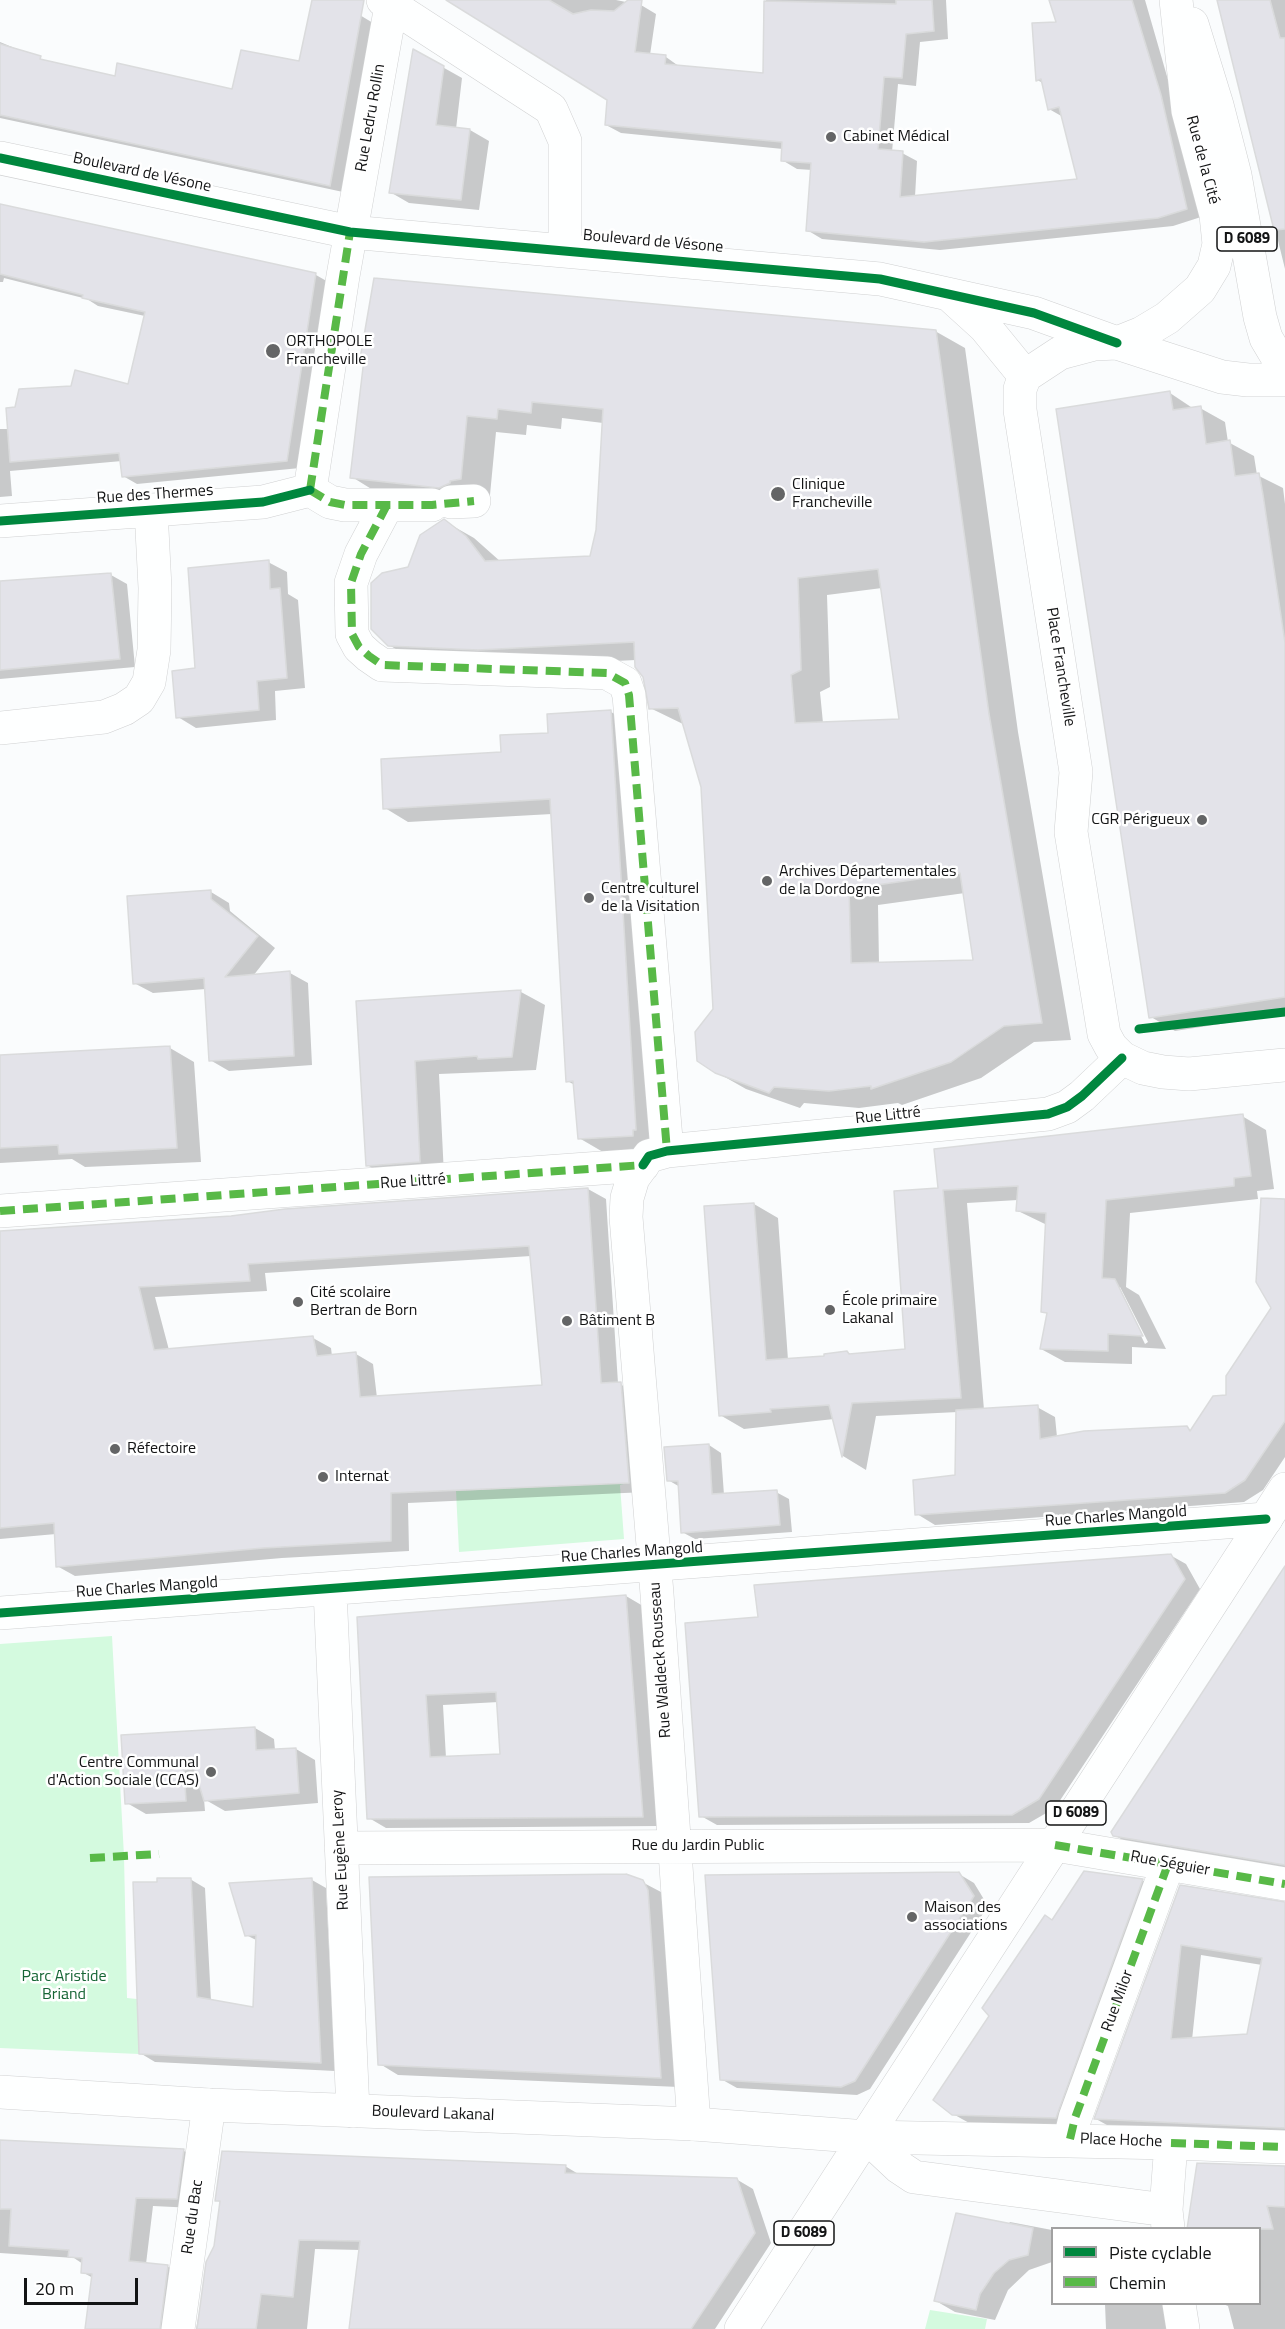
<!DOCTYPE html>
<meta charset="utf-8">
<style>
body{margin:0}
#map{position:relative;width:1285px;height:2329px;overflow:hidden;background:#fafcfd;font-family:"Titillium Web",sans-serif}
canvas{display:block}
.legend{position:absolute;left:1051px;top:2227px;width:210px;height:78px;box-sizing:border-box;background:#fff;border:2px solid #a1a1a1;margin:0;padding:8px 10px;list-style:none;font-size:18px;color:#131415}
.legend li{display:flex;align-items:center;gap:12px;height:30px}
.legend b{width:30px;border:2px solid #a1a1a1}
.scale{position:absolute;left:24px;top:2278px;width:114px;height:27px;box-sizing:border-box;border:3px solid #131415;border-top:0;padding-left:8px;font-size:18px;line-height:21px;white-space:nowrap;color:#131415;-webkit-text-stroke:4px #fff;paint-order:stroke}
</style>
<div id="map">
<canvas width="1285" height="2329"></canvas>
<ul class="legend">
<li><b style="height:8px;background:#00873e"></b>Piste cyclable</li>
<li><b style="height:8px;background:#58b947"></b>Chemin</li>
</ul>
<div class="scale">20 m</div>
</div>
<script>
const context = document.querySelector('canvas').getContext('2d');
context.lineJoin = 'round';
function fillPath(path, color) {
  context.fillStyle = color;
  context.fill(path, 'evenodd');
}
function shape(rows) {
  const path = new Path2D();
  for (const r of rows) {
    path.moveTo(r[0], r[1]);
    for (let i = 2; i < r.length; i += 2) path.lineTo(r[i], r[i + 1]);
  }
  return path;
}
function stroke(path, color, width, dash) {
  context.strokeStyle = color;
  context.lineWidth = width;
  context.lineCap = dash ? 'butt' : 'round';
  context.setLineDash(dash || []);
  context.stroke(path);
}
function write(font, color, halo, rows, align = 'center') {
  context.font = font + ' "Titillium Web",sans-serif';
  context.lineWidth = 5;
  context.setLineDash([]);
  context.textBaseline = 'middle';
  context.strokeStyle = halo;
  context.fillStyle = color;
  for (const [text, x, y, turn = 0] of rows) {
    context.save();
    context.translate(x, y);
    context.rotate((+turn || 0) * Math.PI / 180);
    context.textAlign = isNaN(turn) ? turn : align;
    if (halo) context.strokeText(text, 0, 0);
    context.fillText(text, 0, 0);
    context.restore();
  }
}
const green = shape([
 [627,1483,620,1485,624,1539,459,1552,456,1491],
 [112,1636,124,1856,127,1998,137,1999,139,2054,0,2048,0,1644],
 [930,2310,987,2319,985,2329,925,2329]
]);
const shadow = shape([
 [314,0,335,0,373,23,343,192,0,118,0,42,51,63,116,78,233,91,300,63],
 [448,0,616,0,641,5,656,14,650,55,666,57,680,67,765,74,766,0,946,0,948,39,920,42,916,86,898,84,892,152,902,153,917,161,915,197,1079,180,1063,117,1049,109,1043,83,1037,80,1058,23,1051,0,1145,0,1175,104,1201,217,1173,226,940,250,822,239,807,230,812,170,797,169,782,160,783,149,621,133,606,125,609,99],
 [1219,0,1285,0,1285,269],
 [414,51,462,78,456,129,470,130,489,141,479,210,409,203,390,192],
 [0,205,316,275,330,283,300,468,137,484,123,476,122,461,10,471,12,496,0,497,0,429,9,429,129,385,145,316,98,306,87,299,4,278,3,282,0,282],
 [935,331,965,348,1018,732,1071,1040,1034,1042,981,1078,902,1105,898,1103,859,1108,804,1103,800,1108,746,1089,716,1072,702,787,685,725,650,708,644,676,636,660,509,666,419,663,389,645,409,568,444,521,474,538,501,562,591,558,598,530,603,423,562,418,561,429,527,425,526,435,496,432,490,495,381,495,352,477,365,360,362,358],
 [882,588,901,720,823,723,820,692,830,687,827,595],
 [965,893,974,961,879,964,878,905],
 [1170,393,1194,409,1200,408,1225,422,1228,442,1254,456,1257,475,1283,488,1285,504,1285,1014,1175,1031,1151,1017],
 [268,562,287,572,288,594,298,600,305,688,275,691,276,720,196,728,178,717,197,669],
 [111,575,127,584,135,667,0,679,0,588],
 [611,712,635,725,657,1149,603,1152,579,1138,575,1085,567,1081,552,814,408,822,385,808,502,753],
 [211,892,229,903,230,911,275,948,253,976,290,973,308,983,312,1065,229,1071,210,1060,206,989,153,993,134,983],
 [521,992,545,1005,536,1070,439,1074,444,1175,391,1179,367,1165,358,1003],
 [170,1048,194,1062,201,1162,85,1167,72,1159,0,1163,0,1057],
 [1242,1116,1266,1130,1274,1189,1257,1191,1258,1199,1130,1213,1126,1287,1139,1295,1166,1349,1132,1347,1132,1364,1065,1362,1041,1349,1048,1314,1042,1311,1047,1225,1018,1211,1018,1200,967,1203,984,1410,1037,1407,1055,1417,1057,1437,1187,1428,1192,1431,1227,1396,1273,1307,1285,1240,1285,1457,1263,1490,1244,1502,935,1525,917,1514,957,1477,958,1412,876,1416,866,1470,843,1456,834,1419,744,1429,720,1415,754,1204,778,1218,788,1360,825,1358,847,1352,852,1355,906,1351,940,1189],
 [1117,1287,1120,1287,1148,1342,1145,1344],
 [588,1189,606,1199,618,1383,638,1394,646,1492,408,1503,409,1551,282,1558,75,1576,57,1566,56,1534,0,1539,0,1232,231,1218],
 [531,1256,544,1387,377,1398,373,1364,356,1354,332,1356,331,1348,313,1338,169,1350,155,1297,267,1291,265,1273],
 [709,1445,721,1453,724,1495,776,1492,789,1499,792,1532,695,1539,682,1532,680,1487,668,1480],
 [1170,1555,1186,1564,1200,1589,1055,1808,1029,1823,717,1825,701,1816,759,1618],
 [1285,1573,1285,1872,1135,1847,1114,1835],
 [626,1596,643,1606,659,1826,386,1828,369,1818,358,1619],
 [499,1702,502,1755,446,1758,443,1705],
 [255,1728,274,1739,275,1750,296,1749,315,1760,318,1803,225,1811,204,1799,205,1811,146,1814,127,1803],
 [959,1874,974,1883,988,1906,870,2089,857,2095,737,2088,721,2079],
 [190,1879,205,1888,211,2001,254,2009,258,1941,246,1935,312,1880,326,1888,335,2071,155,2062,140,2053,159,1883],
 [1142,1880,1160,1891,1074,2128,971,2124,953,2114,1052,1921],
 [642,1882,661,1892,666,1902,679,2087,398,2075,380,2064],
 [1181,1887,1285,1904,1285,2138,1116,2130,1096,2119],
 [1201,1955,1262,1965,1249,2036,1192,2040],
 [0,2142,184,2151,200,2160,194,2208,153,2206,146,2264,167,2266,184,2276,177,2329,87,2329,93,2278,82,2272,83,2264,74,2258,0,2253],
 [565,2166,580,2175,736,2179,753,2189,771,2243,715,2329,351,2329,361,2250,315,2249,307,2329,196,2329,207,2270,212,2271,222,2203,216,2200],
 [1285,2167,1285,2329,1234,2329,1228,2306,1223,2304,1260,2304,1260,2228,1192,2228],
 [1010,2222,1052,2230,1052,2262,1029,2270,1008,2290,995,2320,955,2312,936,2301],
 [1105,2304,1168,2304,1166,2329,1106,2329]
]);
const building = shape([
 [312,0,364,0,330,186,0,115,0,44,41,56,40,59,115,76,117,63,232,89,241,50,299,61,312,0],
 [446,0,549,0,573,14,591,10,614,11,628,0,642,0,635,52,666,55,665,64,763,73,764,1,896,4,896,0,932,0,934,31,906,34,902,78,884,77,878,149,903,151,900,197,1077,179,1059,107,1048,110,1041,79,1036,81,1032,23,1056,22,1049,0,1132,0,1161,95,1187,209,1158,218,924,242,806,231,811,163,781,161,782,142,605,125,607,100,446,0],
 [1217,0,1270,0,1280,38,1285,38,1285,229,1274,230,1217,0],
 [413,49,444,66,436,125,470,129,461,200,389,193,413,49],
 [0,204,316,273,287,461,122,477,119,453,10,462,6,408,15,407,19,389,71,386,75,370,128,384,145,312,82,298,83,295,0,274,0,204],
 [374,278,936,330,989,714,1042,1023,1004,1026,951,1062,871,1089,871,1086,829,1091,774,1087,769,1093,715,1073,697,1061,695,1032,713,1009,701,787,678,708,649,709,643,677,635,667,634,642,478,650,388,646,371,629,371,583,382,573,408,567,420,535,444,519,466,536,485,561,590,556,596,530,603,409,532,402,531,413,498,409,497,419,467,416,461,479,450,481,450,483,439,488,350,478,364,359,360,359,374,278],
 [878,569,899,719,795,723,791,675,801,670,798,578,878,569],
 [960,873,973,960,851,963,849,889,960,873],
 [1170,391,1173,410,1201,406,1206,444,1230,440,1235,476,1259,473,1263,495,1285,643,1285,997,1149,1018,1056,409,1170,391],
 [269,560,270,589,280,588,287,678,257,681,259,710,176,718,172,671,195,668,188,568,269,560],
 [111,573,120,659,0,670,0,581,111,573],
 [611,710,636,1130,633,1130,633,1136,578,1139,573,1081,566,1082,550,799,383,809,381,759,501,752,500,735,548,733,547,714,611,710],
 [211,890,211,899,258,936,225,977,290,971,294,1056,209,1061,204,978,133,984,127,896,211,890],
 [521,990,512,1057,478,1059,477,1056,415,1061,420,1162,366,1166,356,1001,521,990],
 [170,1046,177,1148,59,1154,58,1145,0,1148,0,1055,170,1046],
 [1243,1114,1251,1176,1234,1178,1234,1186,1106,1200,1102,1278,1115,1279,1143,1336,1108,1334,1108,1351,1040,1349,1047,1313,1041,1312,1046,1213,1016,1211,1018,1186,943,1190,961,1398,852,1403,842,1457,829,1405,770,1409,771,1412,719,1416,704,1206,754,1203,766,1360,824,1356,824,1354,847,1351,849,1354,905,1349,894,1191,938,1188,934,1149,1243,1114],
 [588,1188,601,1383,621,1382,629,1483,391,1493,391,1541,263,1548,56,1567,54,1523,0,1528,0,1231,231,1216,285,1209,588,1188],
 [529,1246,542,1385,360,1397,356,1352,317,1356,313,1336,154,1350,139,1287,250,1281,248,1264,529,1246],
 [1261,1198,1285,1199,1285,1421,1245,1480,1225,1493,915,1515,913,1480,955,1475,956,1410,1038,1405,1040,1439,1084,1431,1187,1426,1190,1431,1213,1396,1226,1395,1226,1376,1271,1308,1256,1282,1261,1198],
 [709,1444,712,1494,777,1490,780,1525,681,1533,678,1481,667,1481,664,1447,709,1444],
 [1171,1554,1185,1579,1039,1799,1012,1815,699,1817,685,1623,758,1617,754,1585,1171,1554],
 [1285,1566,1285,1865,1113,1836,1111,1832,1285,1566],
 [626,1595,643,1817,367,1819,357,1617,626,1595],
 [496,1692,500,1754,430,1757,426,1695,496,1692],
 [255,1727,256,1750,296,1748,299,1793,204,1801,194,1768,184,1770,186,1801,125,1804,121,1735,255,1727],
 [1084,1871,1143,1879,1056,2118,952,2115,933,2100,989,2016,982,2008,1045,1915,1052,1920,1084,1871],
 [959,1872,974,1896,855,2081,841,2087,720,2080,705,1875,959,1872],
 [626,1874,643,1880,648,1890,661,2078,378,2065,369,1877,626,1874],
 [157,1878,191,1878,197,1997,253,2007,256,1935,245,1936,229,1883,312,1878,321,2063,139,2054,133,1882,157,1882,157,1878],
 [1180,1885,1285,1902,1285,2128,1094,2119,1180,1885],
 [1181,1945,1262,1958,1247,2034,1171,2039,1181,1945],
 [0,2140,184,2149,177,2199,136,2198,129,2261,168,2265,160,2329,85,2329,92,2274,81,2273,82,2258,68,2257,69,2250,9,2246,11,2209,0,2209,0,2140],
 [222,2151,566,2165,565,2173,737,2178,755,2233,691,2329,349,2329,360,2241,299,2240,293,2297,261,2294,256,2329,197,2329,206,2262,214,2246,220,2201,215,2201,222,2151],
 [1197,2163,1285,2166,1285,2207,1267,2206,1273,2229,1187,2229,1197,2163],
 [956,2213,1033,2228,1028,2255,1009,2260,994,2273,980,2294,976,2310,934,2301,956,2213]
]);
const minor = shape([
 [383,0,551,109,565,141,565,250],
 [0,158,350,232,880,279,1034,313,1117,343],
 [952,297,985,327,1025,376],
 [310,490,343,276,392,0],
 [310,490,330,502,345,505,432,505],
 [451,502,474,501],
 [387,505,361,554,351,583,352,634,359,647,369,656,382,665,607,673,625,683,629,695,667,1151],
 [0,521,263,502,310,490],
 [0,728,104,717,124,709,139,699,149,682,154,650,155,588,151,510],
 [0,1211,643,1165],
 [330,1590,353,2111],
 [0,1613,1266,1519],
 [341,1848,1055,1845,1285,1884],
 [694,2124,657,1594,626,1217,627,1198,633,1178,649,1156,667,1151,1048,1114,1067,1107,1082,1096,1122,1058],
 [867,2137,1171,2143,1166,2210,1168,2228],
 [867,2137,899,2167,914,2177,1166,2210],
 [1070,2139,1075,2118,1168,1864],
 [1171,2143,1285,2147],
 [1179,2304,1183,2329],
 [178,2329,209,2105]
]);
const major = shape([
 [1192,24,1217,105,1235,175,1260,317,1266,338,1285,370],
 [1117,343,1142,333,1167,318,1200,289,1214,266,1219,244,1216,215,1188,111,1176,0],
 [1285,380,1248,380,1222,377,1117,343,1094,344,1060,353,1025,376,1020,389,1020,410,1076,772,1071,832,1104,1034,1111,1047,1122,1058,1143,1068,1163,1072,1189,1074,1285,1065],
 [0,2092,209,2105,694,2124,867,2137],
 [741,2329,1285,1489]
]);
const quiet = shape([
 [310,490,350,232],
 [310,490,330,502,345,505,432,505,474,501],
 [387,505,361,554,351,583,352,634,359,647,369,656,382,665,607,673,625,683,629,695,667,1151],
 [0,1211,643,1165],
 [1055,1845,1285,1884],
 [90,1858,159,1854],
 [1070,2139,1075,2118,1168,1864],
 [1171,2143,1285,2147]
]);
const cycleway = shape([
 [0,158,350,232,880,279,1034,313,1117,343],
 [0,521,263,502,310,490],
 [1139,1029,1285,1012],
 [643,1165,649,1156,667,1151,1048,1114,1067,1107,1082,1096,1122,1058],
 [0,1613,1266,1519]
]);
const markers = [
 [831,137,6,"#646566"],
 [273,351,8,"#646566"],
 [778,494,8,"#646566"],
 [1202,820,6,"#646566"],
 [767,881,6,"#646566"],
 [589,898,6,"#646566"],
 [298,1302,6,"#646566"],
 [830,1310,6,"#646566"],
 [567,1321,6,"#646566"],
 [115,1449,6,"#646566"],
 [323,1477,6,"#646566"],
 [211,1772,6,"#646566"],
 [912,1917,6,"#646566"]
];
const shields = [
 [1247,239,60],
 [1076,1813,60],
 [804,2233,60]
];
const shieldNames = [
 ["D 6089",1247,239],
 ["D 6089",1076,1813],
 ["D 6089",804,2233]
];
const streetNames = [
 ["Rue Ledru Rollin",371,118,-80],
 ["Rue de la Cité",1202,160,75],
 ["Boulevard de Vésone",142,173,12],
 ["Boulevard de Vésone",653,242,5],
 ["Rue des Thermes",155,495,-4],
 ["Place Francheville",1060,667,81],
 ["Rue Littré",888,1116,-6],
 ["Rue Littré",413,1182,-4],
 ["Rue Charles Mangold",1116,1517,-4],
 ["Rue Charles Mangold",632,1553,-4],
 ["Rue Charles Mangold",147,1588,-4],
 ["Rue Waldeck Rousseau",661,1660,-94],
 ["Rue du Jardin Public",698,1846],
 ["Rue Eugène Leroy",341,1850,-93],
 ["Rue Séguier",1170,1864,10],
 ["Rue Milor",1118,2001,-70],
 ["Boulevard Lakanal",433,2114,2],
 ["Place Hoche",1121,2141,2],
 ["Rue du Bac",193,2217,-82]
];
const poiNames = [
 ["Cabinet Médical",843,137],
 ["ORTHOPOLE",286,342],
 ["Francheville",286,360],
 ["Clinique",792,485],
 ["Francheville",792,503],
 ["CGR Périgueux",1190,820,"right"],
 ["Archives Départementales",779,872],
 ["de la Dordogne",779,890],
 ["Centre culturel",601,889],
 ["de la Visitation",601,907],
 ["Cité scolaire",310,1293],
 ["Bertran de Born",310,1311],
 ["École primaire",842,1301],
 ["Lakanal",842,1319],
 ["Bâtiment B",579,1321],
 ["Réfectoire",127,1449],
 ["Internat",335,1477],
 ["Centre Communal",199,1763,"right"],
 ["d'Action Sociale (CCAS)",199,1781,"right"],
 ["Maison des",924,1908],
 ["associations",924,1926]
];
const parkNames = [
 ["Parc Aristide",64,1977],
 ["Briand",64,1995]
];
fillPath(green, '#d4fadf');
fillPath(shadow, '#0003');
fillPath(building, '#e3e3e9');
stroke(building, '#dadbdc', 1.5);
stroke(minor, '#d0d1d2', 34);
stroke(major, '#d0d1d2', 34);
stroke(minor, '#feffff', 33);
stroke(major, '#feffff', 33);
stroke(quiet, '#58b947', 8, [15, 8]);
stroke(cycleway, '#00873e', 9);
for (const [x, y, r, color] of markers) {
  const dot = new Path2D();
  dot.arc(x, y, r, 0, 2 * Math.PI);
  context.fillStyle = color;
  context.fill(dot);
  stroke(dot, '#fff', 2);
}
for (const [x, y, w] of shields) {
  const box = new Path2D();
  box.roundRect(x - w / 2, y - 12, w, 24, 4.5);
  context.fillStyle = '#fff';
  context.fill(box);
  stroke(box, '#131415', 1.5);
}
write('bold 15px', '#131415', null, shieldNames);
write('16px', '#131415', '#fff', streetNames);
write('16px', '#131415', '#fff', poiNames, 'left');
write('16px', '#176636', '#fff', parkNames);
</script>
